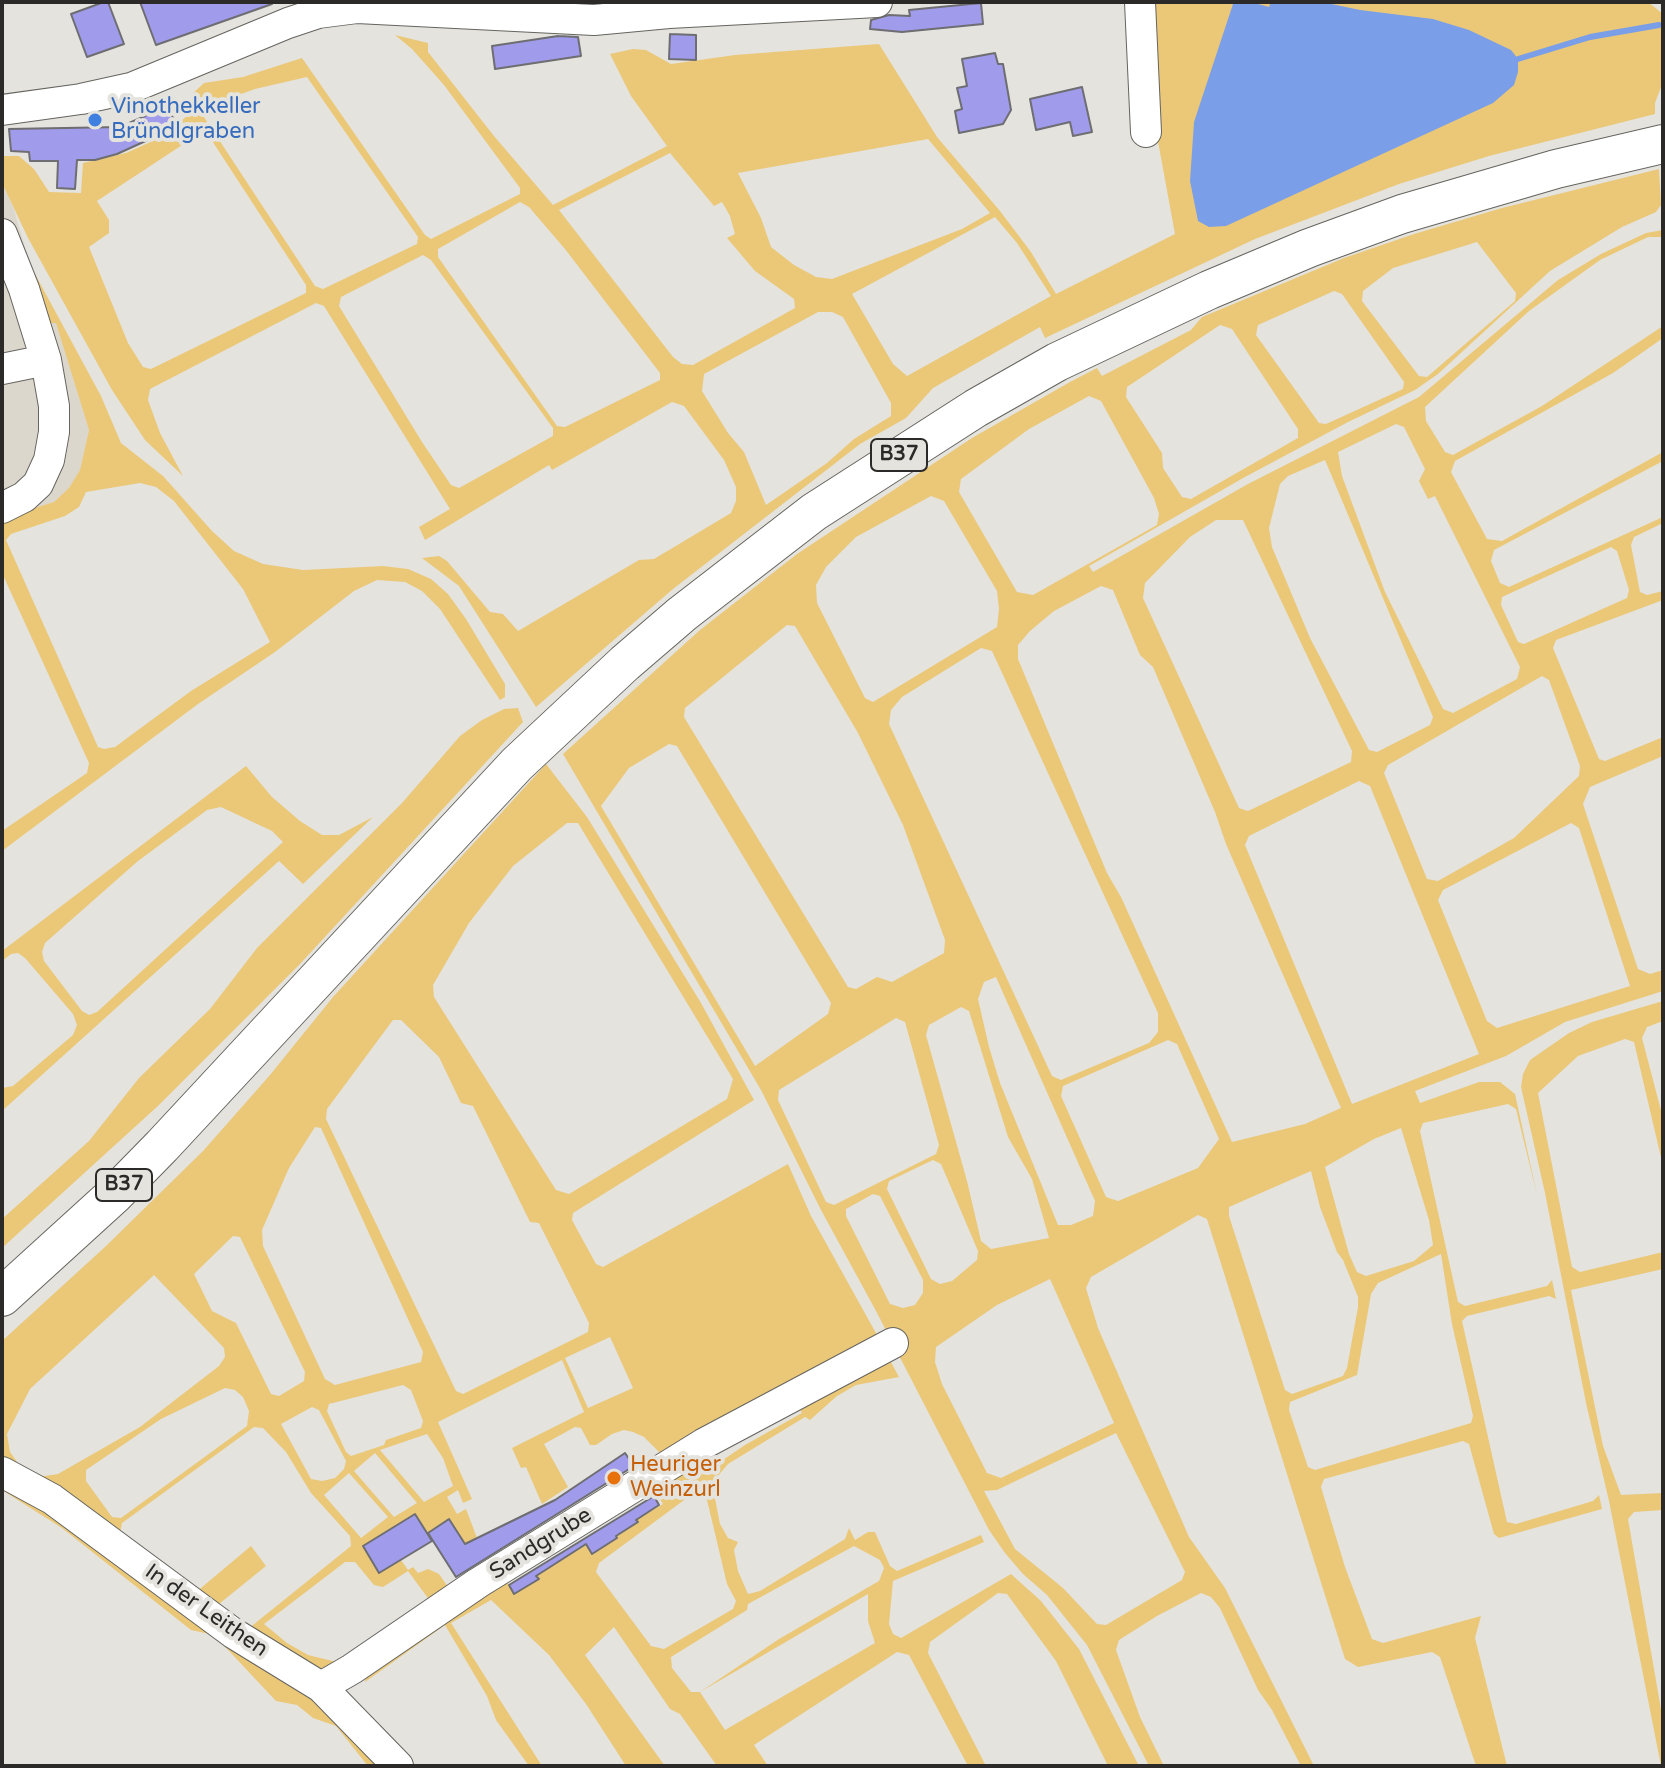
<!DOCTYPE html>
<meta charset="utf-8">
<style>
body{margin:0}
#map{position:relative;width:1665px;height:1768px;overflow:hidden;background:#e5e3de;font-family:"Varela Round",sans-serif}
canvas{display:block}
.frame{position:absolute;inset:0;border:4px solid #2b2a28;pointer-events:none}
</style>
<div id="map">
<canvas width="1665" height="1768"></canvas>
<div class="frame"></div>
</div>
<script>
const context = document.querySelector('canvas').getContext('2d');
context.lineJoin = 'round';
function fillPath(path, color) {
  context.fillStyle = color;
  context.fill(path, 'evenodd');
}
function shape(rows) {
  const path = new Path2D();
  for (const r of rows) {
    path.moveTo(r[0], r[1]);
    for (let i = 2; i < r.length; i += 2) path.lineTo(r[i], r[i + 1]);
  }
  return path;
}
function stroke(path, color, width, dash) {
  context.strokeStyle = color;
  context.lineWidth = width;
  context.lineCap = dash ? 'butt' : 'round';
  context.setLineDash(dash || []);
  context.stroke(path);
}
function write(font, color, halo, rows, align = 'center') {
  context.font = font + ' "Varela Round",sans-serif';
  context.lineWidth = 8;
  context.setLineDash([]);
  context.textBaseline = 'middle';
  context.strokeStyle = halo;
  context.fillStyle = color;
  for (const [text, x, y, turn = 0] of rows) {
    context.save();
    context.translate(x, y);
    context.rotate((+turn || 0) * Math.PI / 180);
    context.textAlign = isNaN(turn) ? turn : align;
    if (halo) context.strokeText(text, 0, 0);
    context.fillText(text, 0, 0);
    context.restore();
  }
}
const built = shape([
 [2,183,13,207,48,323,56,322,89,430,80,470,70,488,54,502,2,518]
]);
const green = shape([
 [1151,2,1648,2,1663,14,1663,82,1655,103,1655,114,1489,156,1399,184,1255,239,1045,338,1040,327,933,388,906,418,860,444,673,589,536,707,459,586,422,558,439,556,447,561,490,612,503,614,518,631,639,560,654,559,731,513,736,501,736,487,724,460,684,406,672,402,552,470,549,465,425,540,419,527,450,509,324,306,316,303,150,389,148,400,160,433,183,476,145,440,112,390,28,238,2,183,2,156,19,156,34,169,49,192,81,193,83,163,126,153,164,136,187,116,192,94,204,83,243,77,302,58,425,235,431,239,520,194,520,188,444,85,412,49,395,35,428,43,428,52,494,136,553,205,667,146,631,96,610,54,633,49,646,50,671,64,735,55,879,44,937,137,1000,211,1031,252,1056,294,1175,234,1157,136],
 [307,77,418,237,417,244,323,289,315,286,204,117,208,106,255,89],
 [205,130,306,285,306,293,151,369,143,367,128,343,89,247,109,233,109,220,97,201],
 [928,139,990,213,962,229,832,279,816,277,794,265,771,247,761,218,738,173],
 [670,153,714,206,722,202,730,216,735,234,727,238,755,271,794,299,795,308,693,365,682,364,673,357,559,210],
 [520,202,529,207,565,249,660,373,660,380,565,427,557,426,438,257,438,249],
 [995,217,1017,243,1051,296,907,376,893,364,852,294],
 [423,255,431,260,553,428,553,436,459,488,451,485,422,442,339,306,341,297],
 [818,312,832,312,843,317,891,403,891,416,854,439,827,463,766,505,744,452,728,433,702,391,704,374],
 [1659,169,1661,205,1656,212,1622,227,1550,271,1438,374,1415,390,1348,422,1245,477,1089,566,1093,572,1248,484,1419,397,1558,280,1601,254,1646,233,1663,230,1663,237,1648,237,1600,260,1529,311,1425,407,1426,421,1445,452,1453,455,1542,406,1663,326,1663,338,1613,373,1455,461,1451,472,1487,539,1502,541,1663,452,1663,461,1494,550,1491,561,1500,583,1509,587,1663,517,1663,523,1634,537,1631,545,1640,592,1647,595,1663,591,1663,600,1556,640,1553,648,1599,759,1605,761,1663,737,1663,756,1590,787,1583,804,1638,969,1650,974,1663,970,1663,991,1565,1022,1506,1056,1415,1091,1420,1103,1479,1082,1500,1082,1515,1094,1537,1195,1516,1109,1508,1104,1423,1123,1420,1131,1458,1302,1465,1306,1547,1286,1552,1280,1556,1299,1549,1296,1467,1316,1462,1321,1507,1522,1516,1524,1593,1501,1599,1495,1602,1509,1499,1538,1494,1534,1469,1444,1463,1441,1324,1479,1321,1487,1345,1567,1372,1639,1383,1643,1481,1616,1475,1638,1507,1766,1476,1766,1440,1657,1432,1652,1358,1667,1345,1659,1207,1219,1198,1215,1091,1277,1086,1288,1098,1328,1189,1537,1225,1588,1314,1766,1301,1766,1272,1710,1258,1690,1220,1608,1211,1597,1201,1593,1157,1616,1119,1640,1116,1650,1140,1717,1164,1766,1149,1766,1087,1645,1047,1595,1023,1574,1005,1553,989,1530,876,1311,821,1210,761,1090,563,754,700,630,797,554,972,438,1070,382,1097,368,1102,376,1191,330,1202,317,1344,258,1414,234,1502,208],
 [1477,242,1516,293,1515,301,1427,377,1419,376,1362,301,1363,291,1393,268],
 [1334,291,1342,294,1404,382,1403,389,1326,424,1319,423,1256,335,1258,325],
 [1220,325,1232,329,1298,429,1298,438,1191,499,1182,497,1163,468,1162,453,1126,397,1127,387],
 [1089,396,1101,401,1154,498,1159,514,1157,525,1033,595,1017,592,959,492,961,479,1029,429],
 [1396,424,1404,427,1425,469,1419,481,1428,499,1435,496,1520,667,1517,679,1453,713,1443,709,1385,592,1342,476,1338,452],
 [1325,460,1433,717,1430,725,1377,752,1369,750,1310,638,1272,547,1269,528,1280,484,1288,476],
 [931,496,944,501,997,591,999,609,997,627,873,702,865,698,817,603,816,585,826,567,856,537],
 [1216,520,1243,520,1352,751,1351,762,1248,811,1239,808,1143,598,1145,583,1190,537],
 [1611,547,1617,551,1629,590,1627,598,1524,644,1518,642,1501,605,1502,597],
 [1101,586,1113,590,1140,655,1153,667,1215,812,1226,844,1341,1108,1305,1124,1232,1142,1121,897,1107,873,1018,659,1018,645,1030,631,1054,611],
 [787,625,795,626,858,733,903,825,945,940,944,953,892,982,877,977,856,989,848,987,684,717,685,708],
 [981,648,992,651,1158,1013,1158,1032,1149,1043,1061,1080,1052,1076,889,724,891,710,902,697],
 [1542,676,1549,680,1580,766,1579,776,1514,838,1438,881,1427,879,1384,773,1388,765],
 [669,744,677,746,831,1003,828,1014,755,1066,601,806,629,768],
 [1359,781,1370,786,1479,1054,1352,1104,1245,845,1249,836],
 [1571,823,1579,828,1630,986,1497,1028,1487,1021,1438,900,1443,890],
 [996,977,1095,1201,1093,1216,1071,1225,1058,1225,1000,1083,989,1047,978,999,984,982],
 [961,1007,969,1011,1008,1137,1032,1179,1049,1238,991,1249,981,1241,967,1181,926,1035,929,1025],
 [896,1018,905,1022,939,1145,936,1154,834,1205,826,1202,778,1100,779,1090],
 [1168,1040,1177,1044,1219,1139,1198,1168,1118,1201,1106,1197,1061,1096,1063,1086],
 [1401,1128,1429,1220,1433,1245,1414,1261,1366,1276,1357,1272,1349,1254,1325,1167,1374,1139],
 [933,1160,941,1164,978,1251,977,1260,952,1281,940,1284,931,1279,887,1189,889,1181],
 [1311,1171,1320,1207,1337,1252,1343,1260,1358,1297,1358,1307,1347,1368,1343,1376,1292,1394,1285,1390,1229,1216,1229,1207],
 [873,1194,880,1196,923,1280,923,1293,915,1305,903,1308,890,1304,846,1216,846,1209],
 [1441,1254,1452,1324,1473,1416,1471,1423,1315,1470,1308,1467,1289,1410,1290,1402,1357,1375,1371,1294,1378,1283],
 [1050,1279,1114,1423,1001,1478,987,1473,942,1384,935,1362,936,1347,997,1305],
 [1116,1433,1185,1572,1182,1580,1106,1625,1097,1624,1063,1588,1015,1549,984,1491,997,1490],
 [35,274,101,396,121,443,163,476,212,531,234,551,263,564,303,570,383,566,408,569,431,579,448,594,466,619,505,684,505,697,500,700,440,609,422,591,405,582,377,580,354,591,275,652,198,704,2,851,2,831,87,773,89,763,2,573,2,518,54,502,69,488,80,470,89,430,56,323,48,323],
 [140,483,156,487,174,501,243,589,270,642,191,691,115,747,104,749,98,747,6,540,11,534,65,516,79,507,86,492],
 [518,708,523,722,300,964,159,1105,2,1248,2,1219,89,1141,139,1078,210,1009,257,948,402,803,460,736,482,720,504,709],
 [546,764,587,817,701,1003,754,1100,573,1213,572,1220,596,1264,603,1267,788,1164,811,1216,882,1344,665,1458,644,1437,633,1432,624,1430,612,1434,596,1445,590,1445,581,1428,575,1427,544,1444,568,1487,542,1504,526,1467,521,1468,512,1448,584,1412,562,1360,438,1422,472,1499,463,1503,458,1490,447,1497,457,1514,466,1509,477,1538,466,1545,439,1540,434,1543,414,1514,363,1546,379,1573,401,1560,408,1570,413,1567,418,1573,428,1569,439,1574,448,1587,433,1605,408,1571,383,1587,374,1585,355,1562,345,1562,264,1624,287,1643,308,1655,345,1664,312,1672,2,1465,2,1341,106,1246,203,1151,270,1075,333,997],
 [567,823,578,823,733,1079,727,1099,569,1194,556,1190,434,997,433,985,469,923,513,866],
 [393,1020,401,1020,439,1057,461,1103,473,1106,530,1222,539,1223,589,1323,588,1332,463,1394,456,1391,326,1119,327,1109],
 [315,1127,321,1128,423,1352,421,1362,335,1385,325,1379,263,1246,262,1230,289,1168],
 [233,1236,240,1237,305,1372,304,1381,279,1396,271,1394,236,1323,212,1311,194,1274],
 [154,1275,224,1348,225,1357,219,1366,140,1427,58,1474,38,1477,20,1466,10,1452,7,1434,30,1389],
 [610,1337,633,1388,588,1408,565,1358],
 [403,1385,411,1390,423,1421,421,1428,386,1440,384,1445,351,1456,346,1452,327,1411,329,1404],
 [225,1388,235,1390,243,1397,249,1411,247,1426,121,1518,112,1517,86,1481,86,1470,161,1419],
 [312,1407,319,1410,346,1461,344,1469,335,1478,322,1481,311,1479,281,1424],
 [254,1427,263,1428,286,1452,311,1493,350,1536,351,1546,248,1629,221,1610,219,1604,266,1566,251,1546,195,1593,120,1533,122,1523],
 [427,1434,443,1458,453,1486,424,1502,380,1450],
 [375,1453,417,1503,394,1517,354,1471],
 [349,1473,388,1517,361,1538,324,1495],
 [246,766,272,797,300,821,322,835,339,835,373,817,303,884,279,861,2,1111,2,1088,13,1086,73,1035,77,1025,73,1014,25,958,18,953,11,954,2,961,2,951],
 [221,807,272,831,283,842,97,1012,89,1015,82,1011,44,961,42,952,45,943,138,861,207,810],
 [1663,1001,1663,1021,1647,1027,1642,1038,1663,1118,1663,1166,1634,1042,1625,1039,1578,1056,1538,1093,1572,1267,1580,1272,1663,1252,1663,1269,1571,1290,1603,1446,1621,1495,1663,1493,1663,1510,1634,1512,1628,1519,1663,1721,1661,1766,1609,1501,1586,1403,1545,1193,1521,1087,1523,1074,1530,1060,1569,1033,1592,1022],
 [886,1353,899,1377,856,1385,837,1396,810,1420,805,1417,728,1464,712,1483,720,1524,728,1538,738,1542,734,1550,738,1571,748,1594,760,1591,845,1539,849,1528,855,1540,868,1532,875,1532,890,1566,897,1571,981,1535,984,1542,893,1581,889,1624,893,1634,901,1638,1011,1574,1041,1601,1079,1649,1139,1766,1108,1766,1056,1661,1007,1594,998,1593,930,1642,928,1653,986,1766,968,1766,909,1655,897,1652,754,1745,768,1766,717,1766,680,1714,670,1709,614,1627,585,1655,665,1766,626,1766,586,1704,549,1655,491,1600,451,1623,542,1766,529,1766,496,1720,487,1696,445,1625,365,1682,368,1666,504,1577,514,1593,538,1580,536,1575,586,1544,593,1554,637,1522,636,1520,663,1504,653,1487,703,1452,714,1466,745,1445,802,1413,796,1402],
 [699,1489,707,1500,727,1584,736,1601,733,1609,664,1649,651,1646,596,1572,599,1563],
 [854,1546,880,1560,884,1568,879,1581,779,1639,700,1692,691,1692,672,1668,671,1657,747,1610,748,1604],
 [868,1594,868,1621,875,1643,725,1730,700,1692],
 [2,1479,282,1670,391,1766,368,1766,336,1726,313,1718,297,1705,276,1701,214,1635,191,1630,62,1528,2,1490]
]);
const water = shape([
 [1236,2,1251,2,1269,7,1271,2,1322,2,1360,10,1433,19,1469,30,1511,50,1518,59,1518,72,1514,85,1493,103,1226,226,1209,227,1198,221,1190,181,1194,122,1233,4]
]);
const stream = shape([
 [1518,59,1590,37,1659,25]
]);
const building = shape([
 [104,2,108,2,124,44,87,57,71,14,104,2],
 [140,2,272,2,272,4,156,45,140,2],
 [981,3,983,24,902,32,870,29,871,20,889,15,910,16,909,10,981,3],
 [670,34,696,35,696,60,669,59,670,34],
 [558,36,578,37,581,56,495,69,492,46,558,36],
 [995,53,998,64,1003,64,1011,110,1003,124,959,133,955,111,962,109,957,88,967,86,962,59,995,53],
 [1082,87,1092,132,1073,136,1070,122,1036,130,1030,99,1082,87],
 [162,103,175,120,161,134,117,154,95,160,77,160,75,189,57,188,58,161,30,161,29,152,11,151,9,129,120,127,145,116,162,103],
 [625,1453,634,1466,456,1577,428,1533,449,1519,465,1544,555,1500,625,1453],
 [654,1496,659,1505,636,1520,638,1522,616,1536,617,1538,592,1554,586,1544,536,1576,539,1579,514,1594,509,1585,654,1496],
 [415,1514,432,1541,379,1573,363,1546,415,1514]
]);
const minor = shape([
 [1140,2,1146,132],
 [2,110,81,99,131,88,288,23,318,13,357,8,594,20,669,13,877,2],
 [2,234,24,289,46,360,54,406,54,432,49,460,38,484,24,497,2,508],
 [2,369,46,360],
 [2,1472,52,1499,233,1633,321,1687,398,1766],
 [321,1687,352,1669,478,1583,703,1444,893,1343]
]);
const major = shape([
 [2,1297,114,1195,162,1146,517,764,625,663,682,614,814,512,976,408,1057,362,1209,290,1309,248,1402,214,1556,169,1663,144]
]);
const markers = [
 [95,120,8,"#3f7fe0"],
 [614,1478,8,"#e8710a"]
];
const shields = [
 [899,455,56],
 [124,1185,56]
];
const shieldNames = [
 ["B37",899,455],
 ["B37",124,1185]
];
const shopNames = [
 ["Vinothekkeller",111,107],
 ["Bründlgraben",111,132]
];
const foodNames = [
 ["Heuriger",630,1465],
 ["Weinzurl",630,1490]
];
const streetNames = [
 ["Sandgrube",541,1544,-32],
 ["In der Leithen",206,1611,35]
];
fillPath(built, '#dcd7cc');
fillPath(green, '#eac878');
fillPath(water, '#7a9fe8');
stroke(stream, '#7a9fe8', 6);
fillPath(building, '#a09ceb');
stroke(building, '#6d6d72', 2);
stroke(minor, '#65645f', 32);
stroke(major, '#65645f', 40);
stroke(minor, '#fff', 30);
stroke(major, '#fff', 38);
for (const [x, y, r, color] of markers) {
  const dot = new Path2D();
  dot.arc(x, y, r, 0, 2 * Math.PI);
  context.fillStyle = color;
  context.fill(dot);
  stroke(dot, '#e5e3de', 3);
}
for (const [x, y, w] of shields) {
  const box = new Path2D();
  box.roundRect(x - w / 2, y - 16, w, 32, 6);
  context.fillStyle = '#e5e3de';
  context.fill(box);
  stroke(box, '#2b2a28', 2);
}
write('bold 20px', '#2b2a28', null, shieldNames);
write('22px', '#366cbe', '#e5e3de', shopNames, 'left');
write('22px', '#c56008', '#e5e3de', foodNames, 'left');
write('22px', '#2b2a28', '#e5e3de', streetNames);
</script>
